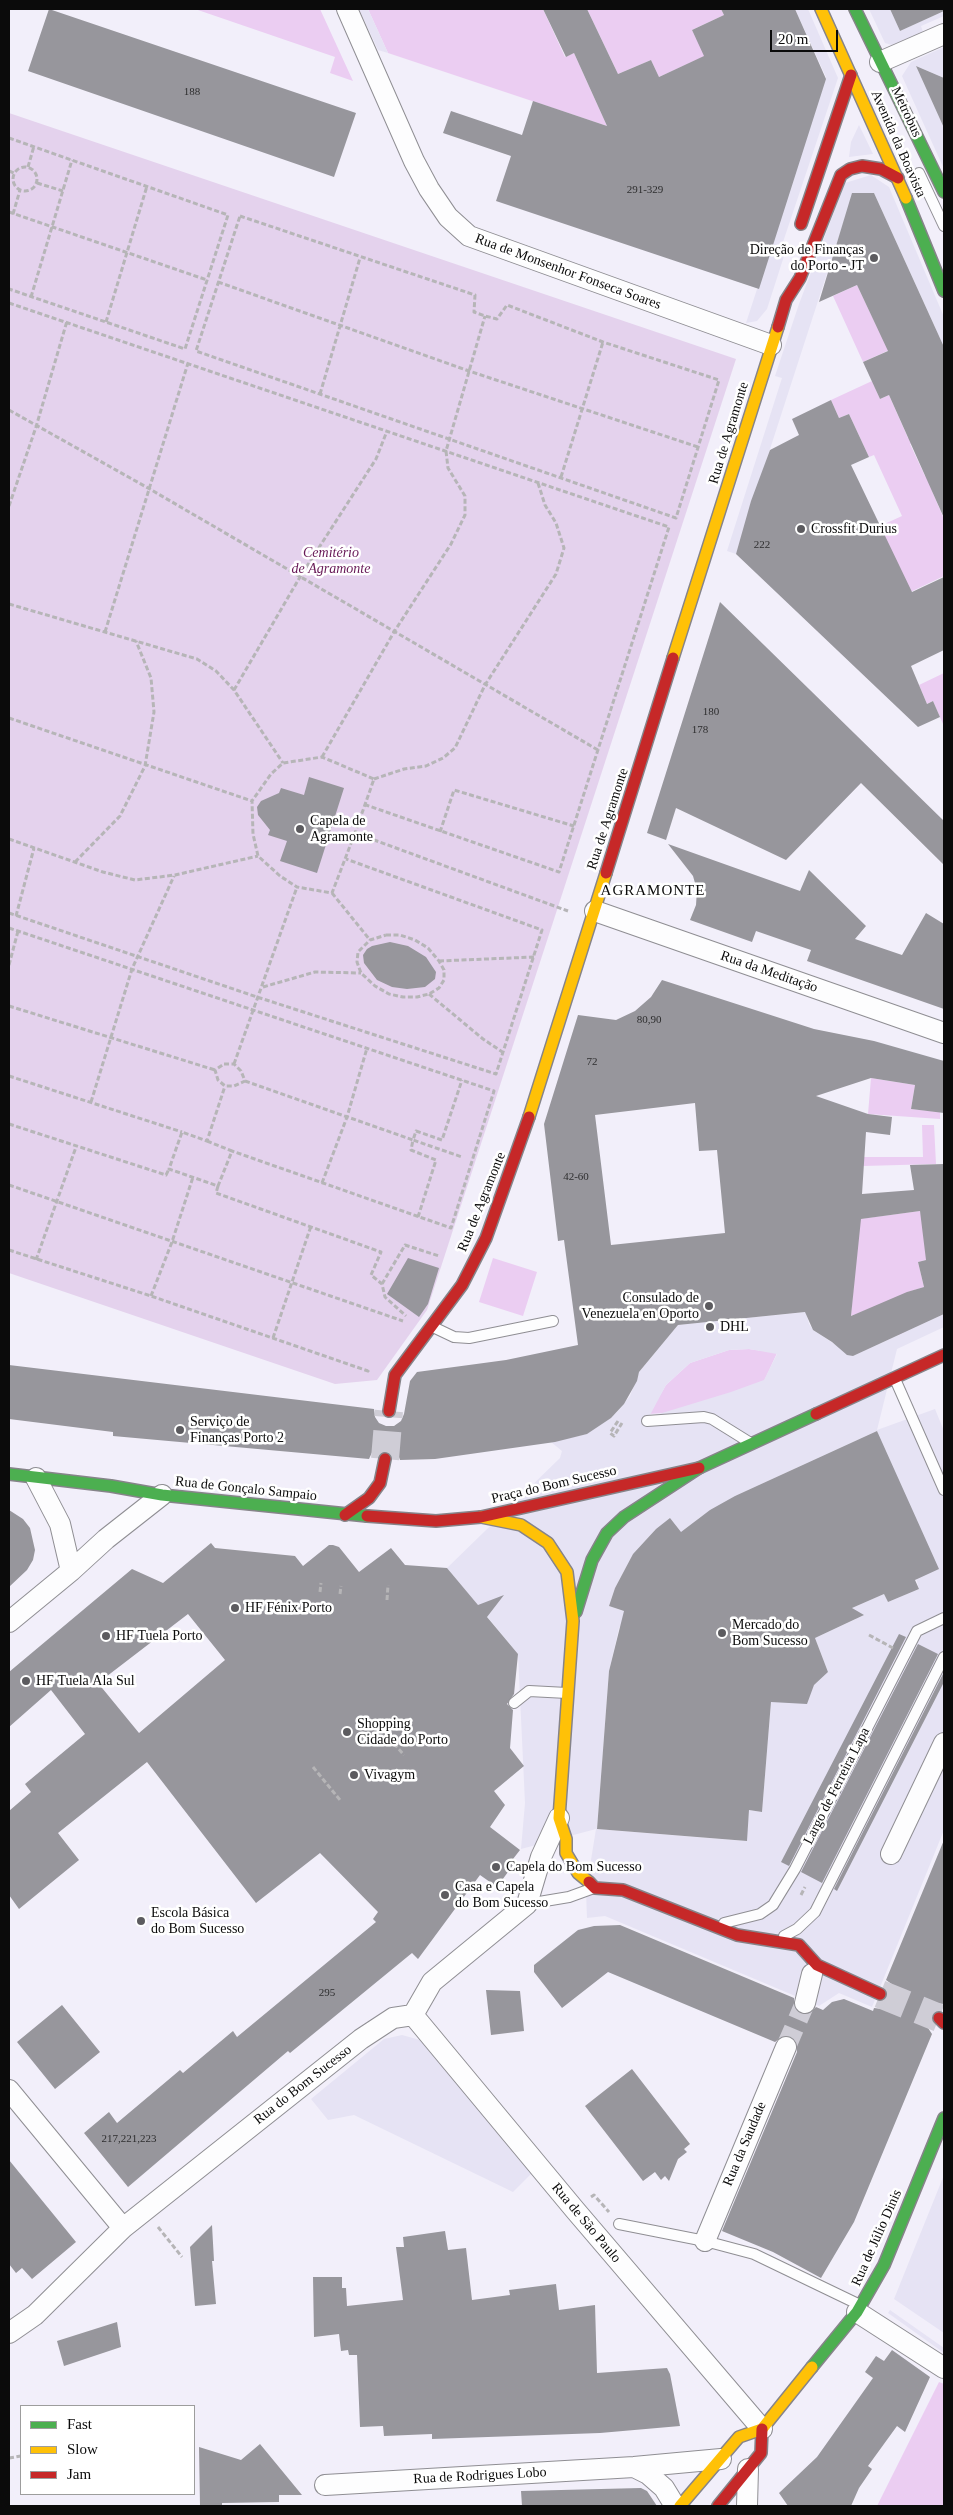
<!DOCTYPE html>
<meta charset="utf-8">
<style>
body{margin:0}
#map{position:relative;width:953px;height:2515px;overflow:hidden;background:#f2effa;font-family:Georgia,serif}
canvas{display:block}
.frame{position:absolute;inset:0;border:10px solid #0b0b0b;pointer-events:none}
.legend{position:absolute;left:20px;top:2405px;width:175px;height:90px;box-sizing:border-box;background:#fff;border:1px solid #9d9d9d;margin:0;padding:6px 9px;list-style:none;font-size:15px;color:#0b0b0b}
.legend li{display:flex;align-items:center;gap:10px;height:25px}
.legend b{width:25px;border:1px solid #9d9d9d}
.scale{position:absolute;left:770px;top:30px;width:68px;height:22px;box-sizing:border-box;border:2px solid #0b0b0b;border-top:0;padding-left:6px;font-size:15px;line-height:18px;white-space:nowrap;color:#0b0b0b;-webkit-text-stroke:4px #fff;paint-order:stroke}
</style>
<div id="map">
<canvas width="953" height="2515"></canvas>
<div class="frame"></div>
<ul class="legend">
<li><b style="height:6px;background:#4caf50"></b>Fast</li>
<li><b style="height:6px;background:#ffc107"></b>Slow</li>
<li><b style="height:6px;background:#c62828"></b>Jam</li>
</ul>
<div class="scale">20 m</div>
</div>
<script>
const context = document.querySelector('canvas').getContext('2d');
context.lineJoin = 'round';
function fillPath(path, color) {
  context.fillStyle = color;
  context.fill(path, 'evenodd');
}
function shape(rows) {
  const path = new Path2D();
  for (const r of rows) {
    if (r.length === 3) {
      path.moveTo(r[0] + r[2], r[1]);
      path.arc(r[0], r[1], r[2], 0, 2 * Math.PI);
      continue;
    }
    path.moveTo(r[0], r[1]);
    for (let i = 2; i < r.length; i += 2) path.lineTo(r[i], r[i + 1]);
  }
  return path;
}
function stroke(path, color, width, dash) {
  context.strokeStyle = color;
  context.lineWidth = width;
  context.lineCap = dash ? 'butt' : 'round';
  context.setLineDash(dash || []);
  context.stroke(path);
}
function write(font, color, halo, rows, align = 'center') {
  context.font = font + ' Georgia,serif';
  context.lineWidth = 5;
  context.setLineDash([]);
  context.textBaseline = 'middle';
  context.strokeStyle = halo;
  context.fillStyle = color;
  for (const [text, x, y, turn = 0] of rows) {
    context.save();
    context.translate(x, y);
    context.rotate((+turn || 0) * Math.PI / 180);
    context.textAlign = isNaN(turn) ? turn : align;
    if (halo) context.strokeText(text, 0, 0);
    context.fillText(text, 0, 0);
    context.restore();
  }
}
const green = shape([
 [195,9,320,9,353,81,330,73,335,57],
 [368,9,543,9,565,57,574,53,607,126,388,53],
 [587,9,721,9,724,15,692,30,696,38,736,42,659,77,651,60,618,74],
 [857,285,878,329,896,347,863,362,833,296],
 [872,381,880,399,889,395,908,438,919,433,921,438,910,444,925,476,943,486,932,491,944,519,944,576,860,616,880,526,902,516,874,455,869,457,849,414,839,418,831,400],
 [944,673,944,723,943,724,933,701,927,704,919,685],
 [871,1078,915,1085,911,1109,940,1112,940,1119,868,1114],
 [922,1125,934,1125,936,1164,863,1166,864,1157,923,1157],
 [920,1211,937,1257,918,1262,924,1287,908,1292,914,1306,898,1313,907,1331,899,1335,884,1303,851,1316,859,1219],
 [493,1258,537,1272,523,1316,479,1302],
 [749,1349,777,1353,755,1401,718,1409,649,1414,666,1385,690,1363,729,1350],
 [939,2382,944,2384,944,2506,877,2506]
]);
const cemetery = shape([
 [9,113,736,359,427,1310,377,1380,335,1384,9,1273]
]);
const plaza = shape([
 [359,9,368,9,388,53,378,50],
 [795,9,808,9,838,78,780,251,785,253,767,309,757,321,746,323,826,77],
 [869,9,890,9,900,31,944,11,944,16,921,26,923,32,892,45,885,43],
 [944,47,944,78,916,66,944,128,944,169,902,76,911,62],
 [859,125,873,154,849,157,851,142],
 [871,175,889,187,944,317,944,347,874,193,853,193,736,554,727,551,782,378,775,376,799,304,845,183],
 [806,1312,809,1324,813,1330,853,1356,944,1314,944,1327,897,1349,877,1430,935,1409,944,1431,944,1830,872,2007,839,1993,819,2006,605,1916,587,1918,586,1891,596,1829,521,1849,525,1803,518,1654,447,1568,560,1458,562,1451,551,1442,586,1434,617,1412,630,1396,639,1372,678,1325],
 [749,1349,777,1354,764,1380,731,1392,649,1417,666,1385,690,1363,729,1350],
 [877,1431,919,1589,888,1602,884,1594,852,1608,856,1619,815,1638,828,1672,814,1685,771,1702,762,1812,749,1810,746,1841,597,1829,609,1671,619,1628,629,1613,609,1606,615,1588,633,1554,656,1529,683,1536,699,1518,735,1496],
 [402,2035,420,2040,532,2173,513,2192,354,2115,328,2120,311,2099,384,2039],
 [944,2175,944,2333,894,2299],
 [890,2310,944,2348,944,2353,888,2313]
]);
const building = shape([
 [49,9,356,113,334,177,28,71],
 [543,9,587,9,618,74,651,60,659,77,704,56,692,30,724,15,721,9,795,9,826,79,759,289,496,201,511,156,443,133,451,111,522,135,533,101,607,126,574,53,566,57],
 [890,9,944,9,944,11,900,31],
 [916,66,944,78,944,128],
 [852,193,874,193,944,347,944,518,889,395,880,399,863,362,888,351,857,285,819,302],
 [831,400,839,418,849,414,869,457,851,465,912,592,944,577,944,650,911,666,927,704,933,701,940,717,918,727,736,554,751,501,770,450,799,435,792,419],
 [720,602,944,821,944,865,861,783,786,860,676,808,666,840,647,833],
 [309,777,344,788,317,873,280,861,287,841,268,835,270,830,258,815,257,807,261,801,279,793,281,788,304,795],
 [668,844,800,891,809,870,866,926,855,939,902,955,926,913,944,924,944,1009,807,961,811,950,756,931,752,942,690,920,696,905,697,890,693,876],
 [390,942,408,946,426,957,436,972,435,979,425,987,407,989,392,987,377,980,364,963,363,955,367,949,372,946],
 [662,980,814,1029,874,1041,944,1061,944,1113,911,1109,915,1085,871,1078,816,1096,868,1114,892,1117,890,1135,866,1132,862,1194,914,1190,910,1165,944,1164,944,1314,853,1356,847,1355,832,1342,813,1330,805,1312,678,1325,639,1372,637,1381,624,1404,611,1418,587,1434,555,1442,435,1459,400,1460,396,1448,388,1444,381,1444,374,1448,369,1459,113,1436,113,1432,9,1419,9,1365,374,1409,375,1417,379,1423,386,1426,394,1426,401,1421,404,1414,410,1381,417,1372,506,1360,578,1345,564,1240,558,1241,544,1124,578,1015,616,1020,635,1011,651,997],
 [695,1103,699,1151,717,1150,725,1233,611,1245,595,1115],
 [920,1211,926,1260,918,1262,924,1287,907,1292,851,1316,861,1219],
 [408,1258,439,1268,428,1304,419,1317,387,1294],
 [877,1431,939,1569,915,1580,919,1589,888,1602,884,1594,852,1608,864,1615,815,1638,828,1672,814,1685,807,1704,771,1702,762,1812,749,1810,747,1841,597,1829,609,1671,624,1611,609,1606,615,1588,633,1554,656,1529,670,1518,681,1532,710,1510,735,1496],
 [9,1510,23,1519,30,1528,35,1550,33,1560,27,1570,9,1587],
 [211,1543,215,1548,295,1556,303,1566,329,1545,333,1545,339,1547,359,1572,391,1548,405,1565,447,1568,478,1605,504,1595,487,1617,518,1654,514,1694,507,1704,513,1710,510,1748,524,1766,494,1791,505,1805,490,1827,520,1850,513,1859,516,1861,497,1887,480,1875,418,1959,412,1953,290,2053,288,2051,128,2187,84,2133,109,2112,117,2123,180,2070,183,2073,233,2031,237,2037,376,1922,373,1919,378,1912,320,1853,256,1903,147,1762,58,1833,79,1860,19,1909,9,1895,9,1811,31,1792,25,1784,85,1734,51,1690,9,1727,9,1672,132,1569,163,1583],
 [188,1614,225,1660,139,1733,98,1683],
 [899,1634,906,1637,789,1866,781,1862],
 [918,1644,938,1654,822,1883,801,1872],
 [944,1672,944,1682,837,1891,834,1889],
 [944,1840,944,2004,934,2003,928,2007,924,2014,924,2022,932,2034,854,2222,821,2278,773,2252,722,2231,797,2052,795,2039,784,2035,775,2042,608,1972,562,2008,534,1972,534,1965,578,1930,594,1926,620,1925,794,1998,794,2007,802,2014,809,2014,816,2007,823,2010,832,2002,844,1999,873,2011,874,2008,882,2009,889,2006,894,2000,895,1992,893,1985,886,1980],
 [486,1990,520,1991,524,2031,491,2035],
 [62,2005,100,2052,55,2089,17,2042],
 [632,2069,690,2144,684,2149,687,2152,678,2159,669,2181,665,2176,661,2180,655,2172,643,2181,585,2106],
 [9,2160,76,2242,32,2279,22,2268,16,2273,9,2264],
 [212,2225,214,2261,212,2261,216,2304,195,2306,190,2247],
 [445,2231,448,2250,466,2248,472,2300,510,2295,509,2290,556,2284,559,2310,595,2305,597,2373,667,2368,670,2374,680,2426,600,2433,432,2439,432,2434,384,2436,383,2426,360,2427,357,2355,349,2355,348,2350,341,2351,339,2334,314,2337,313,2277,342,2277,342,2288,346,2288,347,2306,403,2300,396,2247,404,2247,403,2237],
 [117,2322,121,2347,64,2366,57,2341],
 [892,2350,930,2377,905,2432,897,2426,868,2466,872,2469,859,2488,851,2506,788,2506,779,2493,817,2457,873,2378,865,2372,876,2356,884,2361],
 [260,2444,302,2495,279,2495,279,2502,222,2503,222,2506,200,2506,199,2447,241,2460],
 [641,2488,647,2491,657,2506,522,2506,521,2491]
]);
const streetTunnel = shape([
 [786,2047,805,2003]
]);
const secondaryTunnel = shape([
 [385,1459,389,1411],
 [880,1994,939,2018]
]);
const path = shape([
 [9,138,228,215,185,349,9,289],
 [25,179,12],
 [28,167,34,146],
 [9,171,14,173],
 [37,183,63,191],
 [9,212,207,280],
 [13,214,20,190],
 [240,216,475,295,474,312,485,316,497,319,507,305,603,342,719,380,676,518,196,351,240,216],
 [218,282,469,371,698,447],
 [31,297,72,160],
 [9,303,669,527,559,872,366,805],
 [106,322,147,186],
 [320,394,360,258],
 [9,410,148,488,598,750],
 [561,477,603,342],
 [9,506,36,427,67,321],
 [9,604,197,659,216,671,234,690,283,763],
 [105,632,188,363],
 [234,690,300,577,376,459,387,431],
 [9,718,252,801],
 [322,757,394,632,451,544,465,515,465,496,448,468,446,451,485,316],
 [374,779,404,769,426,766,443,758,455,748,485,685,556,574,564,548,556,523,545,505,538,483],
 [440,832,454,790,574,826],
 [355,833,332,893,297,887,280,876,258,856,253,834,252,801,271,774,283,763,322,757,374,779,355,833,568,911],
 [9,839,103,872,135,880,175,875,258,856],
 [75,862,120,816,145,766,154,712,151,678,136,641],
 [332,893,370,940],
 [9,913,257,997,496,1074,542,930,346,859],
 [16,916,34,848],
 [9,928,494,1091,451,1228,232,1151],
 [386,935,400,935,415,940,428,948,439,961,444,970,444,980,439,988,429,994,417,997,403,997,389,994,375,986,361,973,357,962,358,952,370,940,386,935],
 [439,961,534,957],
 [9,965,18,931],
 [263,987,315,972,361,973],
 [429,994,483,1039,504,1053],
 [9,1006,215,1070],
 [224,1064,234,1064,241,1071,245,1081,234,1086,225,1086,218,1080,215,1070,224,1064],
 [234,1064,297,887],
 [9,1076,182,1132],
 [245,1081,413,1140,416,1131,442,1140,462,1080],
 [91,1102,132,969,174,876],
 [9,1124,166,1175,169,1169],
 [207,1141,232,1151,218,1186,169,1169,182,1132,207,1141,225,1086],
 [322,1183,347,1117,367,1048],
 [9,1185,403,1321],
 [218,1186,216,1193,381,1252,371,1275,382,1284,385,1297,406,1316],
 [418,1217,436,1160,411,1150,413,1140,462,1157],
 [9,1250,151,1296,368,1371,369,1369],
 [36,1260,76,1147],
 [382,1284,405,1245,439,1256],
 [151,1296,172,1242,193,1177],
 [273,1338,311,1226],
 [618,1421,610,1433,614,1436,622,1423],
 [320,1592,321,1583],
 [340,1594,341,1586],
 [387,1600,388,1585],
 [869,1635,893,1648],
 [389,1738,404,1755],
 [313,1767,340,1800],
 [801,1895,805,1887],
 [591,2197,594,2195,609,2212],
 [158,2227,182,2257],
 [9,2458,21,2456]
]);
const lane = shape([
 [919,173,944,226],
 [433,1327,454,1337,469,1338,553,1321],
 [895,1379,944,1490],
 [647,1421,704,1417,712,1419,749,1442],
 [514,1703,529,1691,567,1693],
 [527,1904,569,1897,591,1889],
 [724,1923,760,1914,773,1905,795,1869,917,1631,944,1618],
 [784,1936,797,1929,815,1912,944,1657],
 [619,2224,705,2241,754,2254,860,2305]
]);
const street = shape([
 [347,9,414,161,429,189,448,217,469,236,771,345],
 [880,62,944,34],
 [595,911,944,1033],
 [36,1478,60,1524,71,1571],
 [9,1622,71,1571,106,1539,162,1495],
 [891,1854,944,1743],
 [805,2003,812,1974],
 [413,2015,575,2210,762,2429],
 [413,2015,432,1982,527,1904,541,1857,559,1818],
 [9,2090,123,2228],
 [705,2241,786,2047],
 [857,2312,944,2368],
 [9,2333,35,2315,123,2228,361,2039,393,2018,413,2015],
 [634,2467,648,2474,664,2488,675,2506],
 [325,2485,634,2467,721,2459],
 [747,2506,748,2469]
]);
const fast = shape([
 [855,9,944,192],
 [906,198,944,291],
 [9,1474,111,1486,162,1495,367,1516],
 [576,1612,592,1560,607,1533,624,1517,699,1468,816,1414],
 [812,2367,857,2312,884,2265,944,2118]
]);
const slow = shape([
 [821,9,906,198],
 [673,658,778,327],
 [529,1117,606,873],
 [481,1517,521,1525,548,1543,567,1572,573,1621,559,1818,566,1839,566,1853,578,1873,589,1882],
 [680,2506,739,2437,762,2429,812,2367]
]);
const jam = shape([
 [801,224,851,75],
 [778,327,786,300,800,278,841,175,850,169,862,166,881,169,898,178],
 [606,873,673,658],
 [389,1411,395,1375,462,1285,486,1238,529,1117],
 [816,1414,944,1355],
 [345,1515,369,1498,380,1483,385,1459],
 [367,1516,436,1521,481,1517,699,1468],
 [589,1882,595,1888,623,1890,737,1935,799,1945,817,1965,880,1994],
 [939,2018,944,2023],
 [718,2506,761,2453,762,2429]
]);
const markers = [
 [874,258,5,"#5c5b5f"],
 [801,529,5,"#5c5b5f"],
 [300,829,5,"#5c5b5f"],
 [709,1306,5,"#5c5b5f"],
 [710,1327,5,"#5c5b5f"],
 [180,1430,5,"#5c5b5f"],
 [235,1608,5,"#5c5b5f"],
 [722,1633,5,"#5c5b5f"],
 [106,1636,5,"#5c5b5f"],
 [26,1681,5,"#5c5b5f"],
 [347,1732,5,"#5c5b5f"],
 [354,1775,5,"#5c5b5f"],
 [496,1867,5,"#5c5b5f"],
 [445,1895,5,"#5c5b5f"],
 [141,1921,5,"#5c5b5f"]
];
const numberNames = [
 ["188",192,92],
 ["291-329",645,190],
 ["222",762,545],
 ["180",711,712],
 ["178",700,730],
 ["80,90",649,1020],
 ["72",592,1062],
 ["42-60",576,1177],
 ["295",327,1993],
 ["217,221,223",129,2139]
];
const streetNames = [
 ["Metrobus",906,112,65],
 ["Avenida da Boavista",898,144,66],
 ["Rua de Monsenhor Fonseca Soares",568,272,20],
 ["Rua de Agramonte",729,433,-73],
 ["Rua de Agramonte",608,819,-72],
 ["Rua da Meditação",769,972,19],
 ["Rua de Agramonte",482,1202,-68],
 ["Praça do Bom Sucesso",554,1485,-13],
 ["Rua de Gonçalo Sampaio",246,1489,6],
 ["Largo de Ferreira Lapa",837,1786,-63],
 ["Rua do Bom Sucesso",303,2085,-38],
 ["Rua da Saudade",745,2144,-67],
 ["Rua de São Paulo",586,2223,50],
 ["Rua de Júlio Dinis",877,2238,-66],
 ["Rua de Rodrigues Lobo",480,2476,-3]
];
const poiNames = [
 ["Direção de Finanças",864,250,"right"],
 ["do Porto - JT",864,266,"right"],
 ["Crossfit Durius",811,529],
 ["Capela de",310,821],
 ["Agramonte",310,837],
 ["Consulado de",699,1298,"right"],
 ["Venezuela en Oporto",699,1314,"right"],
 ["DHL",720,1327],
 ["Serviço de",190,1422],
 ["Finanças Porto 2",190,1438],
 ["HF Fénix Porto",245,1608],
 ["Mercado do",732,1625],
 ["Bom Sucesso",732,1641],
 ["HF Tuela Porto",116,1636],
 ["HF Tuela Ala Sul",36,1681],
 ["Shopping",357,1724],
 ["Cidade do Porto",357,1740],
 ["Vivagym",364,1775],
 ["Capela do Bom Sucesso",506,1867],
 ["Casa e Capela",455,1887],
 ["do Bom Sucesso",455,1903],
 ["Escola Básica",151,1913],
 ["do Bom Sucesso",151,1929]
];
const parkNames = [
 ["Cemitério",331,553],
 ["de Agramonte",331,569]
];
const neighbourhoodNames = [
 ["AGRAMONTE",653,891]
];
fillPath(green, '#ebcdf2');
fillPath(cemetery, '#e4d2ed');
fillPath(plaza, '#e6e3f4');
fillPath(building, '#97969c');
stroke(streetTunnel, '#cfcdd6', 20, [20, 10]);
stroke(secondaryTunnel, '#cfcdd6', 28, [28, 14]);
stroke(lane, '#8f8e93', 12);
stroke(street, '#8f8e93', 22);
stroke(fast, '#868489', 14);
stroke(slow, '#868489', 14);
stroke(jam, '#868489', 14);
stroke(path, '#b6b5b7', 3, [5, 2.5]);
stroke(lane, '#fdfdfe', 10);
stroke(street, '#fdfdfe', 20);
stroke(fast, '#4caf50', 11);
stroke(slow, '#ffc107', 11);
stroke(jam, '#c62828', 11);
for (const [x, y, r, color] of markers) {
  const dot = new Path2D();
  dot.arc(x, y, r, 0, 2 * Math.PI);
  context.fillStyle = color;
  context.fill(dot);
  stroke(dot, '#fff', 2);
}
write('11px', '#2e2e2f', null, numberNames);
write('14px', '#0b0b0b', '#fff', streetNames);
write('14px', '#0b0b0b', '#fff', poiNames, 'left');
write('italic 14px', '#671856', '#fff', parkNames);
context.letterSpacing = '1px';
write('15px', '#0b0b0b', '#fff', neighbourhoodNames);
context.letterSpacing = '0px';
</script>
